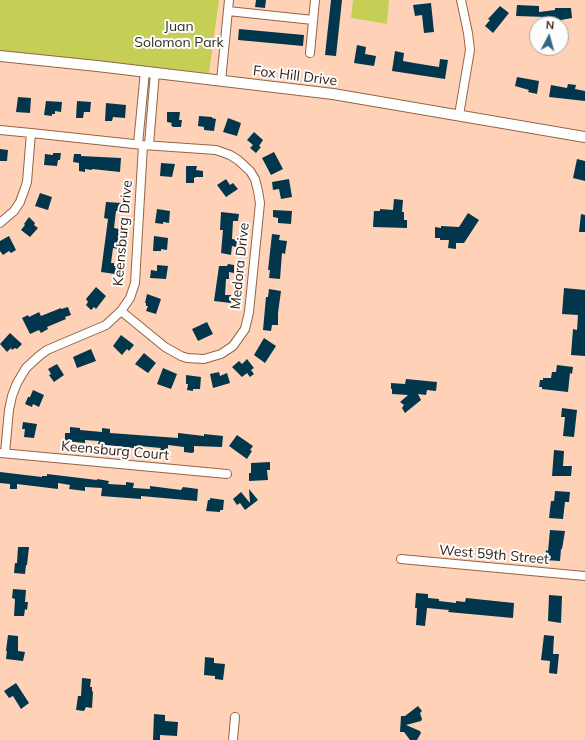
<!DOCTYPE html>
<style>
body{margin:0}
#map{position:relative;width:585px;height:740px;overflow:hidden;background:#ffd2b7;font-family:Mulish,sans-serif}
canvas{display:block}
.north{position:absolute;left:529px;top:16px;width:40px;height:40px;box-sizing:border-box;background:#fdfdfd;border:1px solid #aba39e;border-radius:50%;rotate:6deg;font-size:11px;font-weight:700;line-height:16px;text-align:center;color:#311d10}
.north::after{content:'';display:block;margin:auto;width:14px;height:18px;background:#316682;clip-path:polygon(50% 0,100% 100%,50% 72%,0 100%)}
</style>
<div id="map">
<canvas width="585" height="740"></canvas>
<div class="north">N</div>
</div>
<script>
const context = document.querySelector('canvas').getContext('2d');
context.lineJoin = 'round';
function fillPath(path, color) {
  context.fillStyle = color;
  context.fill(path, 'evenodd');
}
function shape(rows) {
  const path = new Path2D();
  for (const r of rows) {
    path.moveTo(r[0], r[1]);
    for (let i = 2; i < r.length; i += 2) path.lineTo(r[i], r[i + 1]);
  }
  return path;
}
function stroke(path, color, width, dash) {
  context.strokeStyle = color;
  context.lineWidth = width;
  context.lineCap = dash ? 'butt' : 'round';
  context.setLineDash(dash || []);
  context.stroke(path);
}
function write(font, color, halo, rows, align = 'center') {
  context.font = font + ' Mulish,sans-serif';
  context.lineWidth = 4;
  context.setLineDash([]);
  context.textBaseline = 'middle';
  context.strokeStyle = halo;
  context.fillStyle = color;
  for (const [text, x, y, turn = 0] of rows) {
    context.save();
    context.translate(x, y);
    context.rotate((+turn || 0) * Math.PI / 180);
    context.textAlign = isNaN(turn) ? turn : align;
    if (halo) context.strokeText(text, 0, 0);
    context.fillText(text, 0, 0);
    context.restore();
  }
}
const green = shape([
 [0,0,219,0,209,73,0,51],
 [353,0,389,0,387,24,351,18]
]);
const building = shape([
 [256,0,266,0,265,8,255,7],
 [331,0,342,0,336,56,325,55],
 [431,3,434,32,424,33,422,15,415,16,413,5],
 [517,5,539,6,539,12,555,10,555,8,571,8,572,18,561,20,562,24,548,24,547,17,516,16],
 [500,6,509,13,493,33,485,26,490,20,488,19],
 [239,29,304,35,303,46,238,40],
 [357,45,366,47,365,54,376,56,374,66,354,63],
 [395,51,404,53,403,61,414,63,439,67,440,59,448,60,445,79,392,71],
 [517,77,539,81,537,94,528,92,529,90,515,86],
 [568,84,576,85,575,89,585,91,585,101,549,97,551,85,567,88],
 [18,97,31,98,30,113,16,112],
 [46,101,62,102,61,112,55,111,55,114,52,114,52,116,44,115],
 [77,101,91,102,90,112,84,112,83,118,76,118],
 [106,103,126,105,125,118,113,117,112,121,105,121],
 [167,112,180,112,179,120,182,120,181,127,173,127,171,125,172,123,167,122],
 [199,116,212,117,212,118,216,119,214,131,204,130,204,127,198,126],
 [228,118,241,123,237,136,223,132],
 [254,132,263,140,259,146,261,147,256,153,250,148,253,145,247,140],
 [0,149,8,150,7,161,0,161],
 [274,152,283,169,271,175,262,158],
 [53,153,61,153,60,160,58,160,57,166,44,165,45,154,53,155],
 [74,154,81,154,81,156,121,158,120,172,92,169,92,170,85,169,85,172,79,171,79,163,73,162],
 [577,159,585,161,585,181,573,178],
 [161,163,175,164,172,177,160,176],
 [186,166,197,166,196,170,203,171,203,177,196,177,194,178,194,183,186,183],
 [226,179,230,185,233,183,238,189,226,197,217,185],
 [289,179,292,197,281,199,279,189,273,190,272,182],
 [40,193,52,197,48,210,35,206],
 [394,199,403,200,402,212,404,212,404,220,407,220,407,228,373,227,374,211,380,211,380,209,393,210],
 [106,202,122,203,121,211,116,211,114,228,119,229,118,241,120,241,119,249,113,248,111,263,114,263,114,266,116,266,115,274,101,272,108,219,104,218],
 [157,209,170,211,169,223,163,222,163,224,155,223],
 [273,210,292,211,291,224,278,223,278,218,273,217],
 [221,212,239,214,238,221,233,221,232,239,237,240,236,247,232,246,231,255,221,253,223,230,220,230],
 [468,213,479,220,464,243,456,243,456,249,448,248,449,240,440,240,440,238,435,238,435,227,441,228,441,226,459,227],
 [581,214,585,215,585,232,579,232],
 [29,217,35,223,34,225,38,228,30,237,21,230,25,225,24,224],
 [272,234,280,235,279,240,287,241,285,254,282,253,280,279,269,278,270,270,268,270],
 [9,236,16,250,11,253,9,251,3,255,0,251,0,241],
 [154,236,168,238,167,250,161,249,161,251,153,251],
 [228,264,234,265,234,273,229,272,229,279,226,279,225,295,231,295,231,303,214,301,219,266,227,266],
 [157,265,168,266,166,279,150,278,151,270,157,271],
 [96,287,106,296,96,309,94,307,91,310,86,305,88,302,86,299],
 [564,288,585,290,585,356,571,355,573,329,577,330,578,315,562,314],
 [269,289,281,291,278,313,278,325,272,325,271,331,263,330,266,297,268,297],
 [147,294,161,299,156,314,146,311,148,306,146,306,146,303,145,303],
 [68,307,71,315,65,317,66,319,47,327,48,329,41,333,39,330,30,334,22,318,28,315,29,317,39,312,41,316,61,308,61,309],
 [207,322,213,334,198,341,192,329],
 [10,333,22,344,17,349,15,348,12,350,11,348,7,352,0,344],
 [121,335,134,345,129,351,127,349,122,355,113,346],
 [264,338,276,346,265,363,254,355],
 [91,349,96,361,77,368,73,357],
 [144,353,156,363,148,373,135,364],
 [247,359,254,368,251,370,254,374,250,377,247,373,242,377,232,367,239,361,242,364],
 [57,364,64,375,54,382,49,375,51,374,48,369],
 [557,365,573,367,572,374,570,373,568,392,542,389,542,387,539,387,540,380,543,380,543,378,551,378,552,372,556,372],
 [163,368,177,374,171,389,157,384],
 [219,372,220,376,227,373,230,383,213,388,210,374],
 [186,375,201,377,200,389,193,389,193,391,187,390,188,384,186,384],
 [406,379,437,382,436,391,427,390,426,395,418,394,421,400,405,413,402,408,404,405,400,402,408,395,392,394,392,389,391,389,391,383,405,384],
 [33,390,44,395,39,407,33,404,32,407,25,404,28,397,30,397],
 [562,408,577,410,574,437,563,436,565,417,561,417],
 [23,422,37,424,34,438,24,437,25,429,22,429],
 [70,427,80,428,80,430,102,432,102,428,110,429,110,433,178,438,178,433,204,436,204,434,223,436,222,447,194,446,194,452,192,453,184,452,184,447,168,445,168,451,160,450,161,448,139,446,134,446,134,448,98,444,99,441,85,440,85,443,65,441,65,433,70,433],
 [237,435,253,446,250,450,252,451,247,459,229,446],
 [554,450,564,451,563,466,572,466,571,476,552,476],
 [270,462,270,470,267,470,268,480,249,481,249,473,251,473,251,463],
 [0,472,42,477,42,476,47,476,47,474,97,480,97,479,109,481,108,484,126,485,126,482,134,483,133,488,150,489,150,486,181,490,183,487,198,489,197,501,141,496,141,499,101,496,102,488,85,487,85,491,69,489,70,485,58,483,58,489,17,484,17,489,10,489,10,484,0,483],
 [249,489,258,500,245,510,240,503,237,505,233,499,241,492,250,503],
 [555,491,570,492,569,502,565,502,563,519,549,518,551,501,554,501],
 [210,498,224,500,223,510,220,510,220,512,206,511,208,500,210,500],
 [550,530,565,531,562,549,561,549,560,561,545,560,546,550,548,551],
 [18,547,29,547,27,565,26,565,25,574,14,573,15,563,17,563],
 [13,589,26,590,25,602,28,602,27,610,25,609,24,616,14,616,15,599,12,598],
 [416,593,428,594,428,598,439,599,439,601,456,603,456,601,465,602,466,598,514,603,513,618,448,612,449,610,427,608,425,626,416,625,417,608,415,608],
 [549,595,562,596,561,623,548,621],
 [8,635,18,636,18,651,25,652,23,661,6,659,7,651,6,651],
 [544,635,554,636,553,654,559,654,557,674,549,673,550,661,541,660],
 [205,657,214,658,214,663,225,664,223,680,215,679,215,676,204,675],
 [82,678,91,679,90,687,92,687,92,691,93,692,92,708,86,707,84,711,76,710,78,696,81,696],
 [16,683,29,703,21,709,13,696,9,698,4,691],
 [418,706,422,711,420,713,422,719,421,721,406,725,420,731,421,733,417,740,410,740,404,732,400,732,401,716,405,716],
 [154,714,165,715,165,721,178,722,177,736,160,735,160,740,153,740]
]);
const minor = shape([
 [228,11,313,20],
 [310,53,315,0],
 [221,81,229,0],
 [459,115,470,50,468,33,461,0],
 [0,130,31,133,27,182,24,191,20,202,14,211,0,223],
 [31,133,143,145,216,150,230,155,238,160,250,171,255,179,258,191,260,203,249,312,245,329,233,346,221,354,204,359,187,358,181,356,165,347,121,311],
 [138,144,145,71],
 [149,145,155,72],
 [1,453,227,474],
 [5,453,9,410,12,396,17,383,26,368,39,356,47,350,106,325,121,311,130,298,135,283,143,145],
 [401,559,585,576],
 [233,740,235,717]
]);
const tertiary = shape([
 [0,56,97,66,333,94,585,137]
]);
const parkNames = [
 ["Juan",179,27],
 ["Solomon Park",179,43]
];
const streetNames = [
 ["Fox Hill Drive",295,76,7],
 ["Keensburg Drive",123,233,-85],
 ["Medora Drive",240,266,-84],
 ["Keensburg Court",115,451,5],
 ["West 59th Street",494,555,5]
];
fillPath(green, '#c5cf56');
fillPath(building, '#02364c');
stroke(minor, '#946444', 10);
stroke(tertiary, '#946444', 12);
stroke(minor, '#fff', 8);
stroke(tertiary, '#fff', 10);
write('14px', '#2f321b', '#fdfdfd', parkNames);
write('14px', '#311d10', '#fdfdfd', streetNames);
</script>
